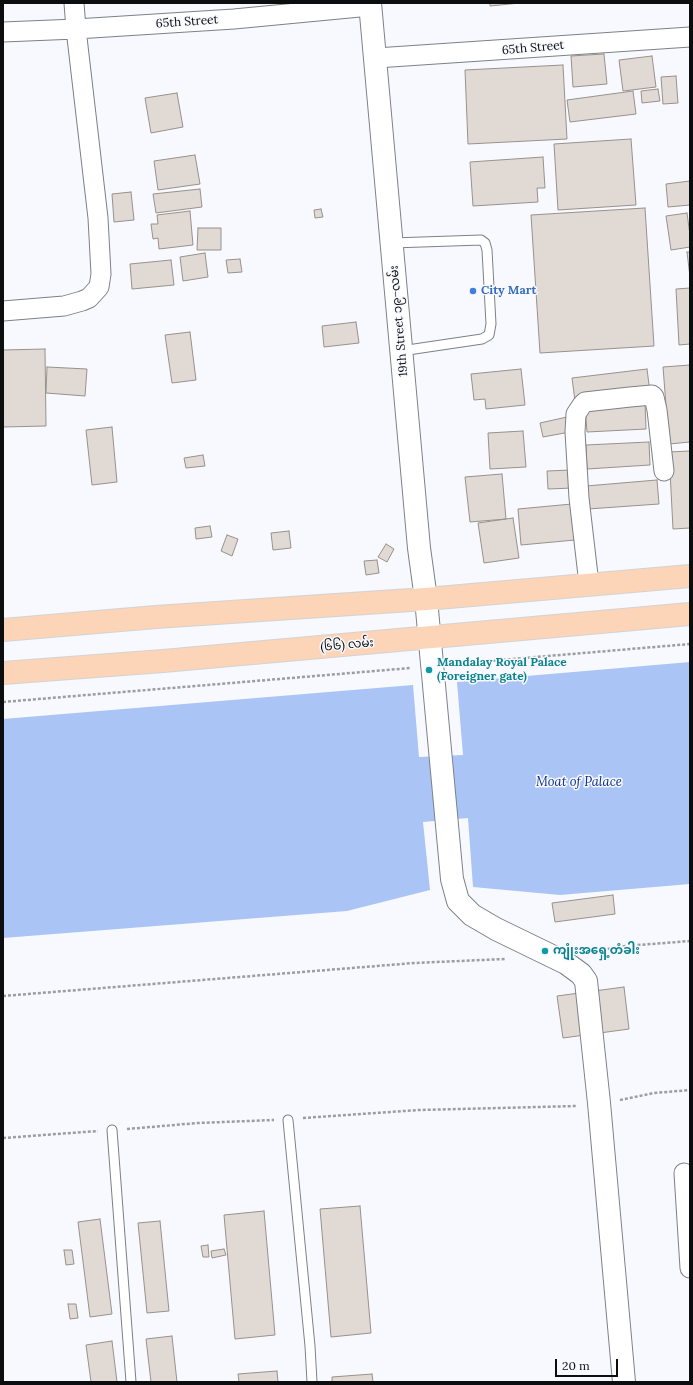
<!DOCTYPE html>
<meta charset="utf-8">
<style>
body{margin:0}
#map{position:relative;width:693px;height:1385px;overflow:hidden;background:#f7f9fe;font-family:Lora,serif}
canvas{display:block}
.frame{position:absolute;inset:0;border:4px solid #0b0d0f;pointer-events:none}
.scale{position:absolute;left:555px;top:1359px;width:63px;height:18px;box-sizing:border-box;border:2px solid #0b0d0f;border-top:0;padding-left:5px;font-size:12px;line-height:14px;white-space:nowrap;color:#0b0d0f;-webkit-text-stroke:3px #f7f9fe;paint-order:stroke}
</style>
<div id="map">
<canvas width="693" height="1385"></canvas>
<div class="frame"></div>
<div class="scale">20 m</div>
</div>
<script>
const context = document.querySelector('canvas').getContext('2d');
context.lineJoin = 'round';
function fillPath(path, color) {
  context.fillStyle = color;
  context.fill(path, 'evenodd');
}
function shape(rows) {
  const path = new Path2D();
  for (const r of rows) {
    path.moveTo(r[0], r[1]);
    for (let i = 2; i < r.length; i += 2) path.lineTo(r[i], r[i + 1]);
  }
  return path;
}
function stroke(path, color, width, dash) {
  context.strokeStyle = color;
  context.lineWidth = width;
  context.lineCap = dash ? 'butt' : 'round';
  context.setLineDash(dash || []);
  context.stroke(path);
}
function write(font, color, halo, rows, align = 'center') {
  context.font = font + ' Lora,"Noto Sans Myanmar",serif';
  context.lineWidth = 3;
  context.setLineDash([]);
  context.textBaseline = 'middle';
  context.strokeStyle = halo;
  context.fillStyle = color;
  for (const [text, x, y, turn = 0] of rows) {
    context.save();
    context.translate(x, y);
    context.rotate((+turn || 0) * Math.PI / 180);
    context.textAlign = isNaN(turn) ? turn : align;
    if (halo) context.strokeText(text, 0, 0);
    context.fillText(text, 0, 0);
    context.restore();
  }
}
const water = shape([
 [690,662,690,884,560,895,473,887,468,818,423,822,430,890,347,911,3,938,3,719,413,685,419,757,463,755,457,682]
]);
const building = shape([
 [490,3,520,3,490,6,490,3],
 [604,54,607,84,573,87,571,56,604,54],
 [652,56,656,87,623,91,619,60,652,56],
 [563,65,567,139,468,144,465,70,563,65],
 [676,76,678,103,663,104,661,77,676,76],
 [658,89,660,101,642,103,641,91,658,89],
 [633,91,636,114,570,122,567,100,633,91],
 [177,93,183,127,151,133,145,98,177,93],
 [631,139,636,205,558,210,554,144,631,139],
 [195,155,200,184,158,190,154,161,195,155],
 [543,157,545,188,537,188,538,202,473,206,470,162,543,157],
 [690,181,690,205,668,207,666,184,690,181],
 [200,189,202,207,156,213,153,194,200,189],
 [131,192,134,220,114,222,112,194,131,192],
 [645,208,654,346,540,353,531,215,645,208],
 [321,209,323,217,315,218,314,210,321,209],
 [190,211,193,245,159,249,158,238,153,239,151,224,158,224,157,215,190,211],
 [687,213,690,235,690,247,671,250,666,216,687,213],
 [198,228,221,228,221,250,197,250,198,228],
 [687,252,690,252,690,277,687,252],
 [205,253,208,277,183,281,180,257,205,253],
 [240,259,242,272,228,273,226,260,240,259],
 [171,260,174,285,132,289,130,264,171,260],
 [690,288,690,344,679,345,676,289,690,288],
 [356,322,359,343,324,347,322,326,356,322],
 [190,332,196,380,172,383,165,335,190,332],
 [45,349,46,426,3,427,3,350,45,349],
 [690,365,690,442,669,444,663,367,690,365],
 [47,367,87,369,85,396,46,393,47,367],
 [521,369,525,405,486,409,485,399,474,400,471,374,521,369],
 [647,369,650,392,575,401,572,378,647,369],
 [645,403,646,429,587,432,585,406,645,403],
 [567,417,570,432,543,437,540,423,567,417],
 [112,427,117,482,92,485,86,430,112,427],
 [523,431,526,467,490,469,488,433,523,431],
 [649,442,650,465,587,469,586,445,649,442],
 [690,451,690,528,673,529,669,452,690,451],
 [203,455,205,466,186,468,184,458,203,455],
 [572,470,573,488,548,489,547,471,572,470],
 [502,474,506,519,470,522,465,477,502,474],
 [657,480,659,504,588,509,586,486,657,480],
 [572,504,575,540,521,545,518,509,572,504],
 [513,518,519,558,484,563,478,523,513,518],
 [210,526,212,537,196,539,195,528,210,526],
 [289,531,291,548,273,550,271,533,289,531],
 [227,535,238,539,232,556,221,551,227,535],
 [386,544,394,549,387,562,378,557,386,544],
 [377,560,379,573,366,575,364,561,377,560],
 [613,895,615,914,555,922,552,903,613,895],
 [624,987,629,1029,563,1038,557,996,624,987],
 [360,1206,371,1333,331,1337,320,1209,360,1206],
 [264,1211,275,1335,235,1339,224,1215,264,1211],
 [100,1219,112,1314,90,1317,78,1222,100,1219],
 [160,1221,169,1311,147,1313,138,1223,160,1221],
 [208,1245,209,1257,203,1257,201,1246,208,1245],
 [224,1249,226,1255,212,1258,211,1251,224,1249],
 [64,1250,72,1250,74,1264,66,1265,64,1250],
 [68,1304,76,1304,78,1318,70,1319,68,1304],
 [172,1336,177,1382,151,1382,146,1339,172,1336],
 [112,1341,117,1382,91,1382,86,1345,112,1341],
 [277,1371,278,1382,239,1382,238,1374,277,1371],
 [372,1374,373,1382,332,1382,332,1377,372,1374]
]);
const path = shape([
 [453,664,690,644],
 [3,702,411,668],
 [588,952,626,946,690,941],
 [3,996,414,963,505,959],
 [620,1100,654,1093,690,1090],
 [303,1118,419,1110,577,1106],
 [127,1129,198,1123,274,1120],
 [3,1138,98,1131]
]);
const lane = shape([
 [392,243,481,240,485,243,487,250,491,324,489,335,482,339,401,351],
 [288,1120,310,1346,312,1382],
 [112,1130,131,1382]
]);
const street = shape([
 [3,32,76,29,234,19,370,6],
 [376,58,690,37],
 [3,311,64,306,82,301,89,298,99,287,101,274,98,218,76,29,74,3],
 [589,584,579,498,575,432,576,414,582,405,585,402,630,397,652,395,654,397,657,410,664,471],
 [684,1173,690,1268]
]);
const secondary = shape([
 [370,3,419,548,426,599,452,879,458,901,472,915,496,929,566,963,581,974,586,981,599,1103,624,1382]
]);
const primary = shape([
 [3,630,156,617,426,599,690,576],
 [3,673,163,661,690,614]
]);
const markers = [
 [473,291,4,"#3f7fe0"],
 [429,670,4,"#0f9aa8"],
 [545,951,4,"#0f9aa8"]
];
const streetNames = [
 ["65th Street",187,22,-4],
 ["65th Street",533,48,-5],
 ["19th Street ၁၉−လမ်း",399,321,-95],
 ["(၆၆) လမ်း",347,645,-5]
];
const shopNames = [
 ["City Mart",481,291]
];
const cultureNames = [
 ["Mandalay Royal Palace",437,663],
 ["(Foreigner gate)",437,677],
 ["ကျုံးအရှေ့တံခါး",553,951]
];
const waterNames = [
 ["Moat of Palace",579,782]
];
fillPath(water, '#aac4f5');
fillPath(building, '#e1dad4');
stroke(building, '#98918b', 1);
stroke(lane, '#7d8088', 11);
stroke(street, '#7d8088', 21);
stroke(secondary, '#7d8088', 24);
stroke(primary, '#d3d3d4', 24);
stroke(path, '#9b9da1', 2.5, [3, 2]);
stroke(lane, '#fff', 9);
stroke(street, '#fff', 19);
stroke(secondary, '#fff', 22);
stroke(primary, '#fcd4b8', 22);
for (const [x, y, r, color] of markers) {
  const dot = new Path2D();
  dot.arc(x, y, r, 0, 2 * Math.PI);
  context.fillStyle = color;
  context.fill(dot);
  stroke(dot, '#f7f9fe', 1.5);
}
write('12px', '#0b0d0f', '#f7f9fe', streetNames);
write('bold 12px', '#366cbe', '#f7f9fe', shopNames, 'left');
write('bold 12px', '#0d838f', '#f7f9fe', cultureNames, 'left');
write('italic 13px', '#082e88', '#f7f9fe', waterNames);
</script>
